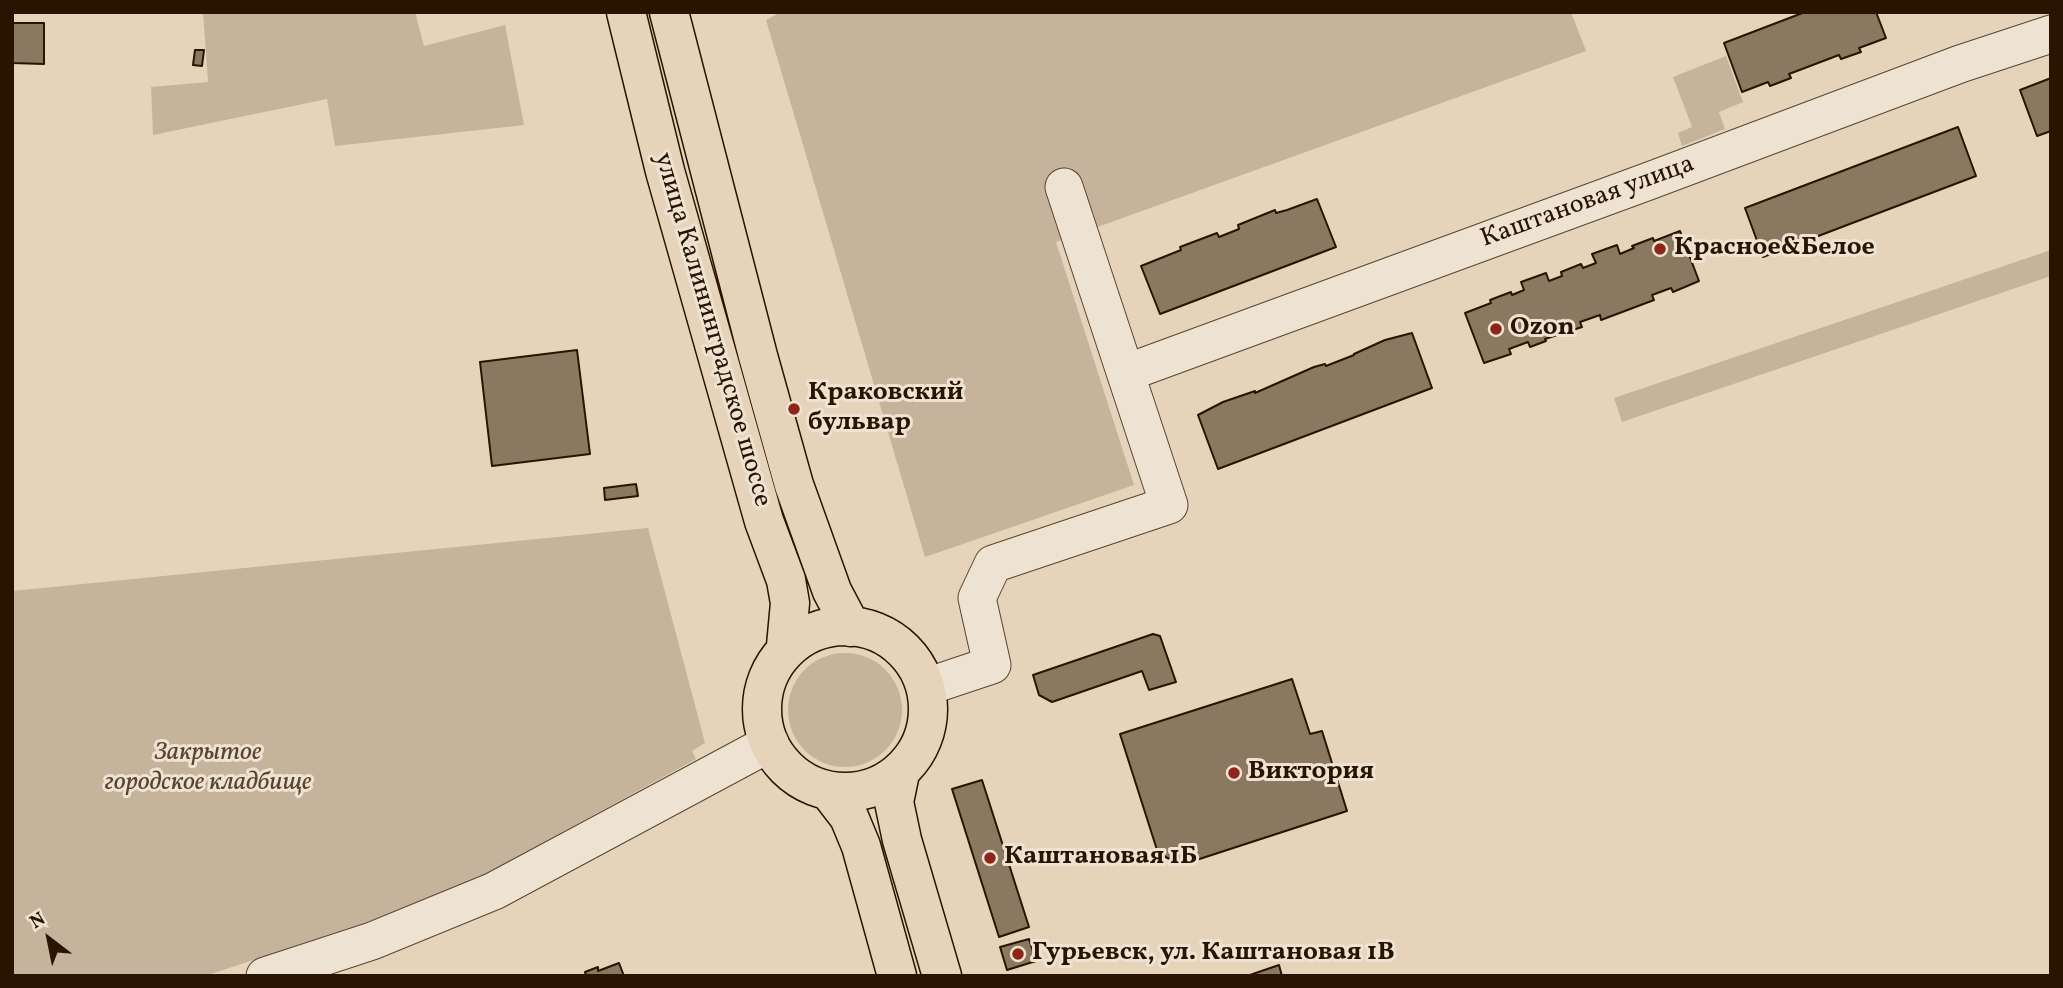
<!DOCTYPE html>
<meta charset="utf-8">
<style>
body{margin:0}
#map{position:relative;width:2063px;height:988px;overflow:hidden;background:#e5d4ba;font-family:Vollkorn,serif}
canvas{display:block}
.frame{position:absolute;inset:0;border:14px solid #291401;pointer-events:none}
.north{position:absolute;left:14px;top:904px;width:70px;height:70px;-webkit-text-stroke:5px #eee3d2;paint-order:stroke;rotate:328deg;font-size:19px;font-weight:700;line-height:28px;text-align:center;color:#291401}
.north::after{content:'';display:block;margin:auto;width:24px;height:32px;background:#291401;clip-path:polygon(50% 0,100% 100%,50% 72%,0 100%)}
</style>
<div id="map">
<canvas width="2063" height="988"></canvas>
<div class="frame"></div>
<div class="north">N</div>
</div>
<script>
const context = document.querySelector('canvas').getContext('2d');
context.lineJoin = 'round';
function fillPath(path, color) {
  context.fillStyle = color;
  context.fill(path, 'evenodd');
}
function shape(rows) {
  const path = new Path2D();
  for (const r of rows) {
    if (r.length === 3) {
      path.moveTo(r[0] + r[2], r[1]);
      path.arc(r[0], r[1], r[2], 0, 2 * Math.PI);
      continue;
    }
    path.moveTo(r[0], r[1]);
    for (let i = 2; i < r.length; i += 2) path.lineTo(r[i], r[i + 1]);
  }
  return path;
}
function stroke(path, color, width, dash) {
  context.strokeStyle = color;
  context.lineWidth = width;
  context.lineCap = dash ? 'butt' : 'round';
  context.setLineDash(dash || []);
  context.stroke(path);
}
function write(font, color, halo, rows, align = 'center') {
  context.font = font + ' Vollkorn,serif';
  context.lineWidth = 6;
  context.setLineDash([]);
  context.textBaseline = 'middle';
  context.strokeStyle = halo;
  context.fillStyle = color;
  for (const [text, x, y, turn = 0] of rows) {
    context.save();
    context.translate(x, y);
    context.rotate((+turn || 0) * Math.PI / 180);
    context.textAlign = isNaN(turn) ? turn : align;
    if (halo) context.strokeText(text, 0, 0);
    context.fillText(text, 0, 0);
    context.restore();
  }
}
const green = shape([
 [203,12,415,12,424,46,505,25,524,125,335,146,327,99,153,135,151,87,208,82],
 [781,12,1571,12,1586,51,1056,242,1134,485,925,557,766,20],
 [1726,56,1743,102,1719,112,1725,129,1682,146,1678,133,1692,127,1673,77],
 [2051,250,2051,276,1622,422,1614,398],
 [648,528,705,743,692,751,696,759,484,875,362,924,205,976,12,976,12,591],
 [845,710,57]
]);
const building = shape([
 [1805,12,1876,12,1886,38,1859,48,1861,52,1841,59,1839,55,1789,74,1791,78,1770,86,1768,82,1742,92,1724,43,1805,12],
 [12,23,44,23,44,64,12,63,12,23],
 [195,50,204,50,202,66,193,65,195,50],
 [2051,78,2051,131,2037,136,2020,90,2051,78],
 [1958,127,1976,176,1763,257,1745,208,1958,127],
 [1317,199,1336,247,1160,314,1141,266,1181,250,1180,247,1217,233,1219,237,1239,229,1238,225,1275,210,1276,213,1287,210,1317,199],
 [1680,231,1699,281,1673,292,1671,288,1652,295,1654,300,1601,320,1600,315,1580,322,1582,327,1545,339,1546,341,1530,347,1528,342,1509,349,1511,354,1484,363,1465,313,1491,303,1490,300,1511,292,1512,295,1524,290,1521,282,1546,273,1549,281,1562,276,1561,272,1581,264,1583,268,1596,263,1592,254,1617,245,1620,254,1634,248,1632,246,1653,238,1654,241,1680,231],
 [1412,333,1432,388,1218,469,1198,415,1223,402,1255,391,1255,393,1314,367,1325,364,1326,366,1354,355,1354,354,1385,340,1412,333],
 [577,350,590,454,492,466,480,362,577,350],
 [636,484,638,496,605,500,604,488,636,484],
 [1153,634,1160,636,1176,682,1149,690,1142,671,1052,702,1039,695,1033,675,1153,634],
 [1292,679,1310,734,1322,731,1347,811,1181,865,1158,853,1120,734,1292,679],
 [982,780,1029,927,999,937,952,789,982,780],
 [1029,939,1036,961,1007,970,1000,947,1029,939],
 [619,963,624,976,586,976,585,972,598,967,598,971,619,963],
 [1279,965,1282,976,1247,976,1279,965]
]);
const minor = shape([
 [1126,373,1649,181,1960,64,2051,34],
 [926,687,992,665,977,598,993,564,1169,505,1064,187],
 [265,976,372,941,494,891,770,743]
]);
const major = shape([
 [626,12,665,171,764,521,786,580,790,603,786,646],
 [669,12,758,356,794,485,832,591,851,627],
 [845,709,83],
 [900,773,894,802,902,840,942,976],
 [829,791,849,817,861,846,897,976]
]);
const markers = [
 [1660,249,7,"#8f2418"],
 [1496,329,7,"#8f2418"],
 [794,409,7,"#8f2418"],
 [1234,773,7,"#8f2418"],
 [990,858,7,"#8f2418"],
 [1018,954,7,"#8f2418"]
];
const streetNames = [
 ["Каштановая улица",1588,203,-20],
 ["улица Калининградское шоссе",711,330,74]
];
const poiNames = [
 ["Красное&Белое",1674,249],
 ["Ozon",1510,329],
 ["Краковский",808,394],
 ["бульвар",808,424],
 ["Виктория",1248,773],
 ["Каштановая 1Б",1004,858],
 ["Гурьевск, ул. Каштановая 1В",1032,954]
];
const parkNames = [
 ["Закрытое",208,754],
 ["городское кладбище",208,784]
];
fillPath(green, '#c5b39b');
fillPath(building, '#8b7861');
stroke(building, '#291401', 2);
stroke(minor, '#58442f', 39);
stroke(major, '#291401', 41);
stroke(minor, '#eee3d2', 37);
stroke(major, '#e5d4ba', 38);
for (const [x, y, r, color] of markers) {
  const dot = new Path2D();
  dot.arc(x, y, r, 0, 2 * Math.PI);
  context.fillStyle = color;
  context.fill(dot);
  stroke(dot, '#eee3d2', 2.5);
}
write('26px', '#291401', '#eee3d2', streetNames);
write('bold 26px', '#291401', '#eee3d2', poiNames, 'left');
write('italic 26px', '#58442f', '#eee3d2', parkNames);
</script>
